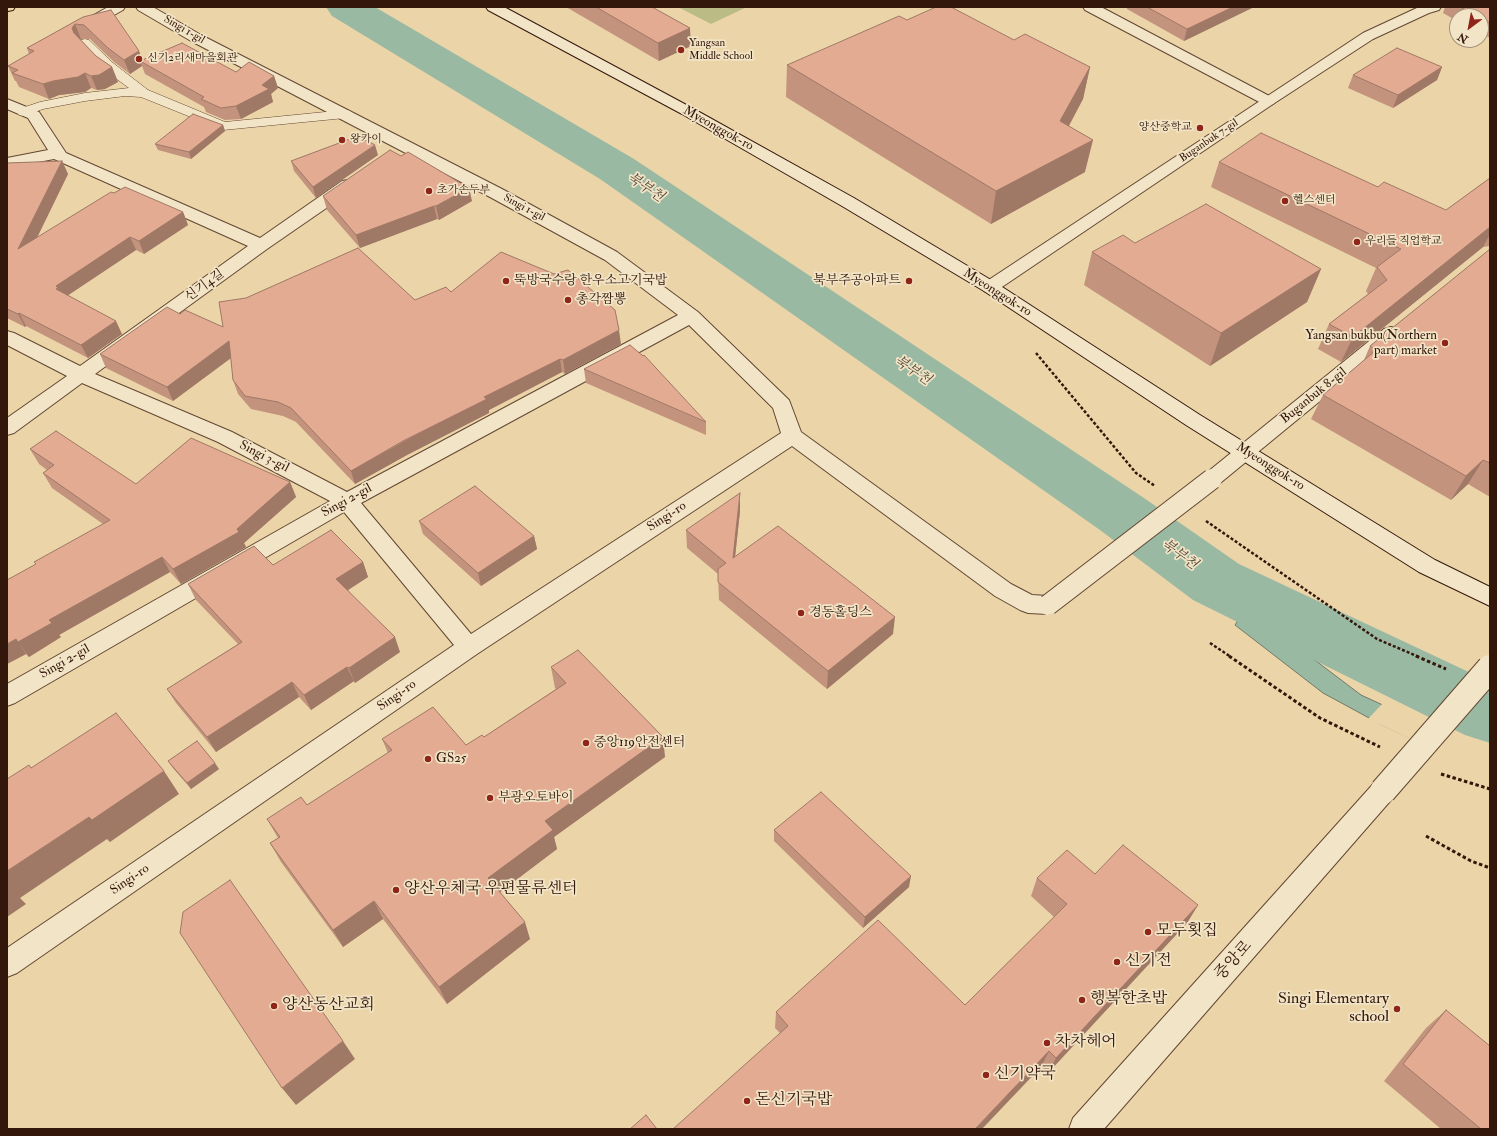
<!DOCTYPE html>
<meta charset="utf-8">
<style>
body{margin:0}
#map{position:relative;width:1497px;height:1136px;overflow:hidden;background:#ebd5a8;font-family:"IM FELL Double Pica",serif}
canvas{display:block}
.frame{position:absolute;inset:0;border:8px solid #34170b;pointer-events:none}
.north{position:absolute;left:1449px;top:8px;width:40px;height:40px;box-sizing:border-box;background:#f2e4c6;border:1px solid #a6927b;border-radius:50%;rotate:212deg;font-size:11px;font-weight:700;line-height:16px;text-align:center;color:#34170b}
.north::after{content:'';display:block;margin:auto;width:14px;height:18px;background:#8f2418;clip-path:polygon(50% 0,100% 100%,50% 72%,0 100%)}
</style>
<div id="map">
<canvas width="1497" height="1136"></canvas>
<div class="frame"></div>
<div class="north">N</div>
</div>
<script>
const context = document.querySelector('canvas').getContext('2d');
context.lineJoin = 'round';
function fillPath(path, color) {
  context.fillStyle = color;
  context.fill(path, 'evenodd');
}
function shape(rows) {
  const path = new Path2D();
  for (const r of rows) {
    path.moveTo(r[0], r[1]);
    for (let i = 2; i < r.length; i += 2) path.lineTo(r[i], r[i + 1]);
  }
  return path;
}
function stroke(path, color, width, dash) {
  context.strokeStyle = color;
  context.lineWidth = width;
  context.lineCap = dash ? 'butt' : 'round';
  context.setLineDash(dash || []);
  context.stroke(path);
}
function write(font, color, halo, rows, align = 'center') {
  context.font = font + ' "IM FELL Double Pica","Noto Serif KR",serif';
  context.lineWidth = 3.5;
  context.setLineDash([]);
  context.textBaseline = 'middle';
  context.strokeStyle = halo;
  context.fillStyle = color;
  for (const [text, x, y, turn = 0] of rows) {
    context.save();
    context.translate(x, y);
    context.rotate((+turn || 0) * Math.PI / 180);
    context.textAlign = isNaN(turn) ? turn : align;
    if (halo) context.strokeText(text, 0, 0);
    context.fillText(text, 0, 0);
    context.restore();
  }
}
const green = shape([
 [678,7,747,7,711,24]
]);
const water = shape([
 [1246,608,1361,695,1437,730,1490,752,1490,772,1476,768,1382,725,1323,693,1235,625,1246,608]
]);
const pier = shape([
 [1383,703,1490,750,1490,771,1488,774,1475,769,1368,719]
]);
const river = shape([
 [326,7,375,7,634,159,1144,498,1239,564,1490,682,1490,743,1465,735,1193,600,1100,530,600,179,332,16,326,7]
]);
const pathFar1 = shape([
 [1036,353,1136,473,1155,486],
 [1206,521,1377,639,1419,657],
 [1210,643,1231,657]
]);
const path = shape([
 [1229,656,1320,718,1380,747],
 [1416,656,1446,669],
 [1441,774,1490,789],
 [1426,836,1471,861,1490,868]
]);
const service = shape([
 [85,39,89,40,113,63,148,90,225,122,345,110,350,111,352,114,350,117,345,118,223,130,141,97,125,96,85,101,43,109,24,116,19,115,17,112,19,109,40,102,85,93,129,88,103,69,81,46,79,43,81,40,85,39]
]);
const minor = shape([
 [108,7,125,7,123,10,91,28,86,29,81,28,79,25,81,22,108,7],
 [136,7,153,7,201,35,502,189,617,252,698,312,789,400,801,432,1011,584,1032,595,1048,596,1056,599,1059,605,1056,611,1048,614,1028,613,1020,610,995,596,792,446,477,654,17,973,7,977,7,948,454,645,344,512,15,703,7,706,7,684,330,501,218,442,82,383,14,433,7,435,7,418,67,376,7,345,7,331,14,333,80,366,248,246,54,159,7,168,7,158,48,150,28,118,7,109,7,99,39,112,66,153,260,238,342,181,348,180,354,181,356,185,354,189,267,249,95,374,232,432,347,492,678,315,605,260,490,197,191,41,138,10,136,7],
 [689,325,773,408,781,433,471,634,361,503,689,325],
 [1083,7,1101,7,1273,98,1276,101,1273,104,1268,106,1263,104,1085,10,1083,7],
 [1391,327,1398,329,1400,333,1398,337,1219,484,1212,486,1205,484,1202,479,1205,474,1384,329,1391,327]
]);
const tertiary = shape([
 [1419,7,1441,7,1439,10,1429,13,1373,39,1273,104,996,291,990,293,984,291,981,287,984,283,1363,33,1419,7],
 [1383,780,1392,783,1396,791,1392,799,1104,1129,1069,1129,1073,1118,1374,783,1383,780]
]);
const secondary = shape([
 [486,7,504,7,692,108,854,198,996,283,1200,415,1435,560,1490,587,1490,606,1419,572,1186,425,984,291,842,206,682,114,488,10,486,7]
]);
const motorway = shape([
 [7,7,15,7,13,10,8,11,7,7]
]);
const minorBridge = shape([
 [1048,605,1212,479]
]);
const tertiaryBridge = shape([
 [1383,791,1490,668]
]);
const wall = shape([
 [566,7,652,7,691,46,659,61],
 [1127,7,1254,7,1184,41,1127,9],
 [1445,7,1490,7,1490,38,1481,33,1481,16,1457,16,1457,21,1443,13],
 [83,17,139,51,142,60,236,72,274,76,278,88,271,94,273,102,241,119,225,120,206,112,204,107,145,74,142,66,130,74,114,62,90,39,80,39,96,56,112,67,118,82,105,89,97,90,91,88,85,92,59,95,49,99,19,87,16,81,15,81,8,66,29,54,27,48],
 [907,20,1014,40,1090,67,1083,99,1069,126,1085,172,991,224,786,97,787,65],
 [1442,67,1437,80,1393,108,1348,88,1353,75],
 [223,125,225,131,191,159,158,150,155,144],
 [378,155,316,198,294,171,291,161],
 [62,161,68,174,37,238,114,193,183,212,188,225,144,254,136,250,68,295,122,334,88,358,26,326,25,327,7,318,7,163],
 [1219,162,1378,187,1446,210,1490,178,1490,246,1483,247,1341,362,1318,349,1329,324,1368,294,1366,291,1376,268,1211,187],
 [323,196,472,201,439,220,437,219,360,248,327,210],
 [1135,243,1321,269,1307,302,1210,366,1084,285,1092,252],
 [1490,249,1490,497,1468,484,1451,500,1311,419,1323,395,1364,360,1370,346],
 [451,292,621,344,565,374,562,372,489,410,489,413,407,455,355,484,296,422,283,416,251,409,238,394,233,380,231,358,173,401,106,368,100,354,180,314,223,327,415,300],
 [584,369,706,422,706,435,586,383],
 [30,449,136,484,290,482,296,497,244,543,246,547,181,584,170,572,59,635,61,637,29,657,26,654,7,664,36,564,103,524,52,488,43,473,47,470,39,464],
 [740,511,735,557,893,634,827,689,719,600,718,574,687,548,686,530],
 [419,521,534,536,537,549,481,586,423,534],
 [363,562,368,577,348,590,400,652,355,683,354,681,311,710,299,697,216,752,176,703,167,689,238,644,196,600,188,584,273,565],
 [551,667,665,757,554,837,557,849,500,892,530,939,447,1004,383,919,343,947,281,862,270,843,278,838,267,819,307,805,388,753,382,739,466,745,484,737,556,689,555,688],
 [168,761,219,769,191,789,172,767],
 [774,830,909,887,863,928,774,841],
 [1095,874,1198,905,1187,923,1048,1073,1041,1067,780,1033,775,1028,776,1012,965,1005,1054,917,1031,896,1037,878],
 [1446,1010,1490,1129,1441,1129,1384,1081,1426,1028]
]);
const shadedWall = shape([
 [1233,7,1254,7,1184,41,1187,29],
 [75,24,81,39,78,42,72,28],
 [690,28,691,46,659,61,658,43],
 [139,51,143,63,140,61,142,66,130,74,124,60],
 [112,67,118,82,105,89,97,90,91,76],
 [1090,67,1083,99,1054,153,1060,121],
 [1442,67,1437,80,1393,108,1398,95],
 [85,73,91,88,85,92,59,95,49,99,43,84,53,81],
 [274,76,278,88,271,94,273,102,241,119,236,106],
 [223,125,225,131,191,159,189,152],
 [1093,140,1085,172,991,224,996,191],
 [375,145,378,155,316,198,313,187],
 [62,161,68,174,25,262,18,249],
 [469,188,472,201,439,220,436,206],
 [434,206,437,219,360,248,356,235],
 [183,212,188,225,144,254,139,241],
 [1490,227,1490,234,1483,247,1341,362,1353,337],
 [130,237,136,250,64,298,56,289,56,286],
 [1321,269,1307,302,1210,366,1221,333],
 [19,313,26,326,25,327,18,314],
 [116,321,122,334,88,358,81,345],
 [619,330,621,344,565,374,563,360],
 [229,341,235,355,173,401,167,387],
 [560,359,562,372,489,410,489,413,407,455,355,484,351,471,484,397],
 [1483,460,1468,484,1451,500,1466,476],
 [290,482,296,497,244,543,246,547,181,584,173,569,237,529],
 [740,493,740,511,733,576,733,558],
 [534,536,537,549,481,586,478,573],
 [162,557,170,572,59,635,61,637,29,657,18,642,49,620],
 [363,562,368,577,342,594,336,579],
 [895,617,893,634,827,689,828,671],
 [395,637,400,652,355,683,349,668],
 [16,639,26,654,7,664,7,644],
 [347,667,354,681,311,710,304,695],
 [292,682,299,697,216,752,207,737],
 [663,737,665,757,554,837,557,849,495,896,488,878,545,821],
 [215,763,219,769,191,789,187,783],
 [164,771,179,794,110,842,107,839,20,898,26,904,7,917,7,871,89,817],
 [911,876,909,887,863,928,865,917],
 [374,901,383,919,343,947,333,930],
 [1198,905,1187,923,1048,1073,1056,1058],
 [525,922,530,939,447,1004,439,987],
 [343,1041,355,1059,296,1105,282,1088],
 [1049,1051,1041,1067,982,1129,975,1129]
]);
const building = shape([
 [596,7,652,7,690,28,658,43,596,7],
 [936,7,951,7,1014,40,1025,34,1090,67,1060,121,1093,140,996,191,787,65,899,16,907,20,936,7],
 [1147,7,1233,7,1187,29,1147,7],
 [1460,7,1490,7,1490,23,1481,18,1481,16,1477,16,1460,7],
 [111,10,139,51,124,60,108,48,84,25,75,24,72,28,74,33,96,56,112,67,99,75,91,76,85,73,78,77,53,81,43,84,12,73,18,70,8,66,34,51,27,48,83,17,111,10],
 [182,43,236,72,249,62,274,76,262,85,269,89,236,106,221,108,201,99,204,97,140,61,182,43],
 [1397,48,1442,67,1398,95,1353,75,1397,48],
 [193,114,223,125,189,152,155,144,193,114],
 [1261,133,1378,187,1384,182,1446,210,1490,178,1490,227,1353,337,1329,324,1387,280,1377,267,1401,249,1219,162,1261,133],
 [358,136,375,145,313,187,291,161,358,136],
 [390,150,401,156,408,152,469,188,436,206,434,206,356,235,323,196,390,150],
 [62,161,18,249,111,192,114,193,125,187,183,212,139,241,130,237,56,286,58,288,56,289,116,321,81,345,19,313,18,314,7,309,7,163,62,161],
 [1206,204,1321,269,1221,333,1092,252,1123,235,1135,243,1206,204],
 [358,248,415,300,446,287,451,292,501,252,554,274,568,270,615,310,619,330,563,360,560,359,484,397,487,399,403,441,351,471,291,408,278,402,245,396,233,380,229,341,167,387,100,354,167,307,180,314,185,310,223,327,219,302,246,298,358,248],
 [1490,249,1490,463,1483,460,1466,476,1323,395,1376,350,1370,346,1490,249],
 [630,345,643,356,644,355,706,422,584,369,630,345],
 [56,431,136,484,191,438,290,482,237,529,239,532,173,569,162,557,49,620,52,623,18,642,16,639,7,644,7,580,36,564,34,562,110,520,43,473,54,465,30,449,56,431],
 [475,486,534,536,478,573,419,521,475,486],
 [740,493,733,558,778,526,895,617,828,671,718,582,718,569,726,563,686,530,740,493],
 [331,530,363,562,336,579,395,637,349,668,347,667,304,695,292,682,207,737,167,689,242,642,188,584,254,546,273,565,331,530],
 [578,650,663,737,545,821,553,830,488,878,525,922,439,987,374,901,333,930,270,843,280,837,267,819,301,797,307,805,392,750,382,739,433,707,466,745,482,735,484,737,566,683,551,667,578,650],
 [116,713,164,771,92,820,89,817,7,871,7,779,29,765,31,768,116,713],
 [197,741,215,763,187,783,168,761,197,741],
 [821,792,911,876,865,917,774,830,821,792],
 [1123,845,1198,905,1056,1058,1049,1051,975,1129,673,1129,788,1026,776,1012,878,920,965,1005,1067,904,1037,878,1067,850,1095,874,1123,845],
 [230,880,343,1041,282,1088,180,933,183,912,230,880],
 [1446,1010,1490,1046,1490,1129,1481,1129,1403,1064,1446,1010],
 [646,1115,657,1129,630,1129,646,1115]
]);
const markers = [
 [681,50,4,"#8f2418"],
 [139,59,4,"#8f2418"],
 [1200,128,4,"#8f2418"],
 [342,140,4,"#8f2418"],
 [429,191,4,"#8f2418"],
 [1285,201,4,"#8f2418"],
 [1357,242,4,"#8f2418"],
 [506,281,4,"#8f2418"],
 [909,281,4,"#8f2418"],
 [568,300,4,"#8f2418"],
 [1445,343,4,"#8f2418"],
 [801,613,4,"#8f2418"],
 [586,743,4,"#8f2418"],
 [428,759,4,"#8f2418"],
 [490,798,4,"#8f2418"],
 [396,890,4,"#8f2418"],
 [1148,932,4,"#8f2418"],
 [1117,962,4,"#8f2418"],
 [1082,1000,4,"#8f2418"],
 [274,1006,4,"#8f2418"],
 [1397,1009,4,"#8f2418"],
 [1047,1043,4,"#8f2418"],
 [986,1075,4,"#8f2418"],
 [747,1101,4,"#8f2418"]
];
const farStreetnames = [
 ["Singi 1-gil",184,30,30],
 ["Buganbuk 7-gil",1209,141,-34],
 ["Singi 1-gil",524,208,28]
];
const farPoinames = [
 ["Yangsan",689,44],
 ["Middle School",689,57],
 ["신기2리새마을회관",147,59],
 ["양산중학교",1192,128,"right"],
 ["왕카이",350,140],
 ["초가손두부",437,191],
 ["헬스센터",1293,201],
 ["우리들 직업학교",1365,242]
];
const streetNames = [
 ["Myeonggok-ro",718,129,29],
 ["신기4길",205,286,-36],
 ["Myeonggok-ro",997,293,32],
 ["Buganbuk 8-gil",1314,396,-39],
 ["Singi 3-gil",264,457,27],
 ["Myeonggok-ro",1270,467,32],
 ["Singi 2-gil",347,501,-29],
 ["Singi-ro",667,517,-33],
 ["Singi 2-gil",65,662,-30],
 ["Singi-ro",397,696,-35],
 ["Singi-ro",130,880,-34]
];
const poiNames = [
 ["뚝방국수랑 한우소고기국밥",514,281],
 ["북부주공아파트",901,281,"right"],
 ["총각짬뽕",576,300],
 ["Yangsan bukbu(Northern",1437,336,"right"],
 ["part) market",1437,351,"right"],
 ["경동홀딩스",809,613],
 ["중앙119안전센터",594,743],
 ["GS25",436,759],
 ["부광오토바이",498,798]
];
const waterNames = [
 ["북부천",645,188,34],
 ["북부천",912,371,34],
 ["북부천",1179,555,36]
];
const nearPoinames = [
 ["양산우체국 우편물류센터",404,890],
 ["모두횟집",1156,932],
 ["신기전",1125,962],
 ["행복한초밥",1090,1000],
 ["Singi Elementary",1389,1000,"right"],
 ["school",1389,1018,"right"],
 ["양산동산교회",282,1006],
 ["차차헤어",1055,1043],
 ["신기약국",994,1075],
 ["돈신기국밥",755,1101]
];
const nearStreetnames = [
 ["중앙로",1234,961,-48]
];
fillPath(green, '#bbbc85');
fillPath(water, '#99b9a3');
stroke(water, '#717866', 1);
fillPath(pier, '#ebd5a8');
fillPath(river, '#99b9a3');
stroke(service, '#624632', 1);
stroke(minor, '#624632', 2);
stroke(tertiary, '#624632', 2);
stroke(secondary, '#34170b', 2);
stroke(motorway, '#34170b', 2);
stroke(pathFar1, '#34170b', 2.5, [3, 2]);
stroke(path, '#34170b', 3, [3.5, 2.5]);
fillPath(service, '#f2e4c6');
fillPath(minor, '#f2e4c6');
fillPath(tertiary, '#f2e4c6');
fillPath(secondary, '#f2e4c6');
fillPath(motorway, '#ebd5a8');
stroke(minorBridge, '#624632', 22, []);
stroke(tertiaryBridge, '#624632', 28, []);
stroke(minorBridge, '#f2e4c6', 20);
stroke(tertiaryBridge, '#f2e4c6', 26);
fillPath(wall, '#c3937e');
fillPath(shadedWall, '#9f7866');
fillPath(building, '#e3ab92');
stroke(building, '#9f7866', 1);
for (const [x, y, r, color] of markers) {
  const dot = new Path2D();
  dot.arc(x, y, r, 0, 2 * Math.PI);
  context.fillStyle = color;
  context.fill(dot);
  stroke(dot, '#f2e4c6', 1.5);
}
write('11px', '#34170b', '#f2e4c6', farStreetnames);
write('11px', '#34170b', '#f2e4c6', farPoinames, 'left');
write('13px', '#34170b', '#f2e4c6', streetNames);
write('13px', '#34170b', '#f2e4c6', poiNames, 'left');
write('italic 14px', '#524839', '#f2e4c6', waterNames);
write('16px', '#34170b', '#f2e4c6', nearPoinames, 'left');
write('16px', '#34170b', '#f2e4c6', nearStreetnames);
</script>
